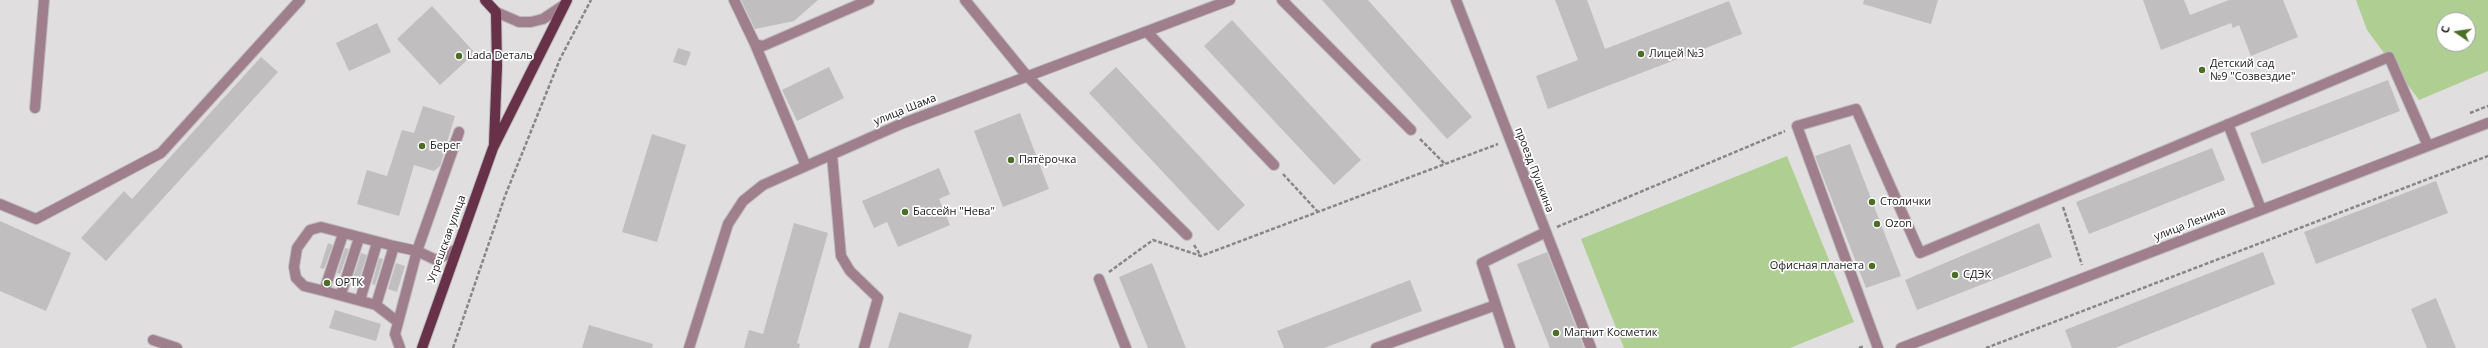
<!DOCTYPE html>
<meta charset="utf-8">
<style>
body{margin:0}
#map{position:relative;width:2488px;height:348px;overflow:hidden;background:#e1dedf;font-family:"Open Sans",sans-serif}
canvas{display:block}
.north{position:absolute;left:2436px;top:12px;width:40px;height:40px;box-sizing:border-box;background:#fff;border:1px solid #a4a3a4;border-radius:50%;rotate:283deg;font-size:11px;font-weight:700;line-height:16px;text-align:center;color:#1b1a1b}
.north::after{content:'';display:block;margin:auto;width:14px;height:18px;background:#4c6f27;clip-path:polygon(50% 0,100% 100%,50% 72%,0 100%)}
</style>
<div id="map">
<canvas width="2488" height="348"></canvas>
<div class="north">С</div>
</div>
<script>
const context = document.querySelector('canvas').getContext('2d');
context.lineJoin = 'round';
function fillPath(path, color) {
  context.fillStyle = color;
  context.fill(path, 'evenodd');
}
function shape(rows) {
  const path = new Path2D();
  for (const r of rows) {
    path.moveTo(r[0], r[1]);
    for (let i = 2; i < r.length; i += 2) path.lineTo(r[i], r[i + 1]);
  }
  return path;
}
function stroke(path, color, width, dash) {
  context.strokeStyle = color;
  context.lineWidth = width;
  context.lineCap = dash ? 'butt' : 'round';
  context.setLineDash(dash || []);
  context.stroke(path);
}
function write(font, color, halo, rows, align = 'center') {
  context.font = font + ' "Open Sans",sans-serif';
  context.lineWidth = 3.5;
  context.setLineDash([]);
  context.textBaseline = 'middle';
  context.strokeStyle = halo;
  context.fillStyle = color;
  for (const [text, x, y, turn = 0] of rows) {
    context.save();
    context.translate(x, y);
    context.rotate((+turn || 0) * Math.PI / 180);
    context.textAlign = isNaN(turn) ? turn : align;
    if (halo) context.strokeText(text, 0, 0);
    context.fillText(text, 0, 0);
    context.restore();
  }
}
const green = shape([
 [2356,0,2488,0,2488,71,2419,100,2367,30],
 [2444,20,2468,20,2468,44,2444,44],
 [1787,156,1854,322,1790,348,1624,348,1581,239]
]);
const building = shape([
 [741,0,818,0,794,21,755,29],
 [1322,0,1368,0,1472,117,1447,139],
 [1555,0,1587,0,1605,49,1729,1,1742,34,1548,109,1536,76,1578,60],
 [1864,0,1938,0,1931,24,1863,4],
 [2143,0,2184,0,2190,15,2229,0,2283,0,2298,37,2251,56,2239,25,2233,28,2231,23,2161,50],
 [432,6,475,53,440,85,397,39],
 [1232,20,1361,160,1334,185,1204,46],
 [377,23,391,52,349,71,336,43],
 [678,48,691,52,686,66,673,62],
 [261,57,278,72,106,261,81,238,124,191,132,199],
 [829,67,844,98,797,121,782,90],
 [1116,67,1245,205,1218,231,1089,93],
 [2388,80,2400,111,2262,164,2250,133],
 [423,106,455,116,440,166,434,171,414,165,399,216,357,204,367,170,387,176,402,130,414,133],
 [1020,113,1049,189,1003,207,974,131],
 [652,134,686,145,657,242,622,232],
 [1850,144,1901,276,1866,288,1815,156],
 [2212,148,2225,180,2089,234,2076,202],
 [939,168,950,194,939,199,950,225,898,247,887,222,874,228,862,201],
 [2436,181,2448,213,2316,264,2304,232],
 [0,221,71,253,46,311,0,291],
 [794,223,828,233,797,343,800,344,799,348,744,348,749,330,763,334],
 [2039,223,2052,257,1917,310,1905,280],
 [328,243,333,245,324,269,320,268],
 [345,248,349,249,340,274,337,273],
 [1547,252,1584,348,1550,348,1517,264],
 [2263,252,2275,284,2115,348,2072,348,2065,330],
 [361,253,367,255,359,280,353,278],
 [379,258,383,259,375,285,372,284],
 [396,263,405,266,397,292,388,289],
 [1152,263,1186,348,1148,348,1119,277],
 [1410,280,1422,311,1324,348,1284,348,1277,331],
 [2436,298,2456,348,2427,348,2411,309],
 [335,310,381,324,376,341,329,328],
 [899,312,972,335,968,348,888,348],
 [589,325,653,344,652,348,582,348]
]);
const path = shape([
 [2470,113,2488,106],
 [1420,139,1445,164],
 [1283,174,1318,212],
 [2063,207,2082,265],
 [1557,227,1785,131],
 [1194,245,1201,256],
 [1109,272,1153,240,1201,256,1498,144],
 [453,348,505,196,560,59,591,0],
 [1859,348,1864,346],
 [1986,348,2488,156]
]);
const minor = shape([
 [734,0,755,44,763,46,869,0],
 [965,0,1027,76,1187,235],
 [1282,0,1411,130],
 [1456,0,1591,348],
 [496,12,519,22,531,22,543,19,564,5],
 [1147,32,1274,165],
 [755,44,806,166],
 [35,108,44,0],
 [2228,124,2261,209],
 [832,155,841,256,850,271,878,298,864,348],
 [0,204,36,219,161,153,300,0],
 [343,234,324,291,376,305],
 [1099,279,1126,348],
 [324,291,304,286,296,278,294,267,297,248,310,230,321,227,394,246],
 [341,294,359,238],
 [360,300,377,243],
 [398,322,376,305,394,246,417,251,459,132],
 [153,340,177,348],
 [400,348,395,334,417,251,436,260,455,250],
 [689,348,728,224,743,201,763,185,901,124,1230,0],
 [1376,348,1496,305],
 [1510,348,1482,263,1546,232],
 [1878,348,1797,126,1856,109,1920,253,2389,57,2428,146],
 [1901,348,2488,123]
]);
const major = shape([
 [485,0,496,12,497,66,494,144],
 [422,348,493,148,567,0]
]);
const markers = [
 [1641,54,4,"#4c6f27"],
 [459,56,4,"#4c6f27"],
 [2202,70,4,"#4c6f27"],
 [422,146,4,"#4c6f27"],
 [1011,160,4,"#4c6f27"],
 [1872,202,4,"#4c6f27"],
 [905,212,4,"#4c6f27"],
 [1877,224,4,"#4c6f27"],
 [1872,266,4,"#4c6f27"],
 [1955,275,4,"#4c6f27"],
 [327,283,4,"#4c6f27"],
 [1556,333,4,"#4c6f27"]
];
const poiNames = [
 ["Лицей №3",1649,54],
 ["Lada Dеталь",467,56],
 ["Детский сад",2210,64],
 ["№9 \"Созвездие\"",2210,77],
 ["Берег",430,146],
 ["Пятёрочка",1019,160],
 ["Столички",1880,202],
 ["Бассейн \"Нева\"",913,212],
 ["Ozon",1885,224],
 ["Офисная планета",1864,266,"right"],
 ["СДЭК",1963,275],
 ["ОРТК",335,283],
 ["Магнит Косметик",1564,333]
];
const streetNames = [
 ["улица Шама",905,110,-22],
 ["проезд Пушкина",1534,170,69],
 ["улица Ленина",2190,224,-21],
 ["Угрешская улица",447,239,-70]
];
fillPath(green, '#aece92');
fillPath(building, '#c1bebf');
stroke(minor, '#bdbbbc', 12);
stroke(major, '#bdbbbc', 12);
stroke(path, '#888687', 2.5, [4, 2]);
stroke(minor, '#a07f8d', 10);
stroke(major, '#67314a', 10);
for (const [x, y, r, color] of markers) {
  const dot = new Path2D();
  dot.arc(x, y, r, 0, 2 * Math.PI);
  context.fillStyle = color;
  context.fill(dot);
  stroke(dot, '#fff', 1.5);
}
write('11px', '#1b1a1b', '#fff', poiNames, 'left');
write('11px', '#1b1a1b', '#fff', streetNames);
</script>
